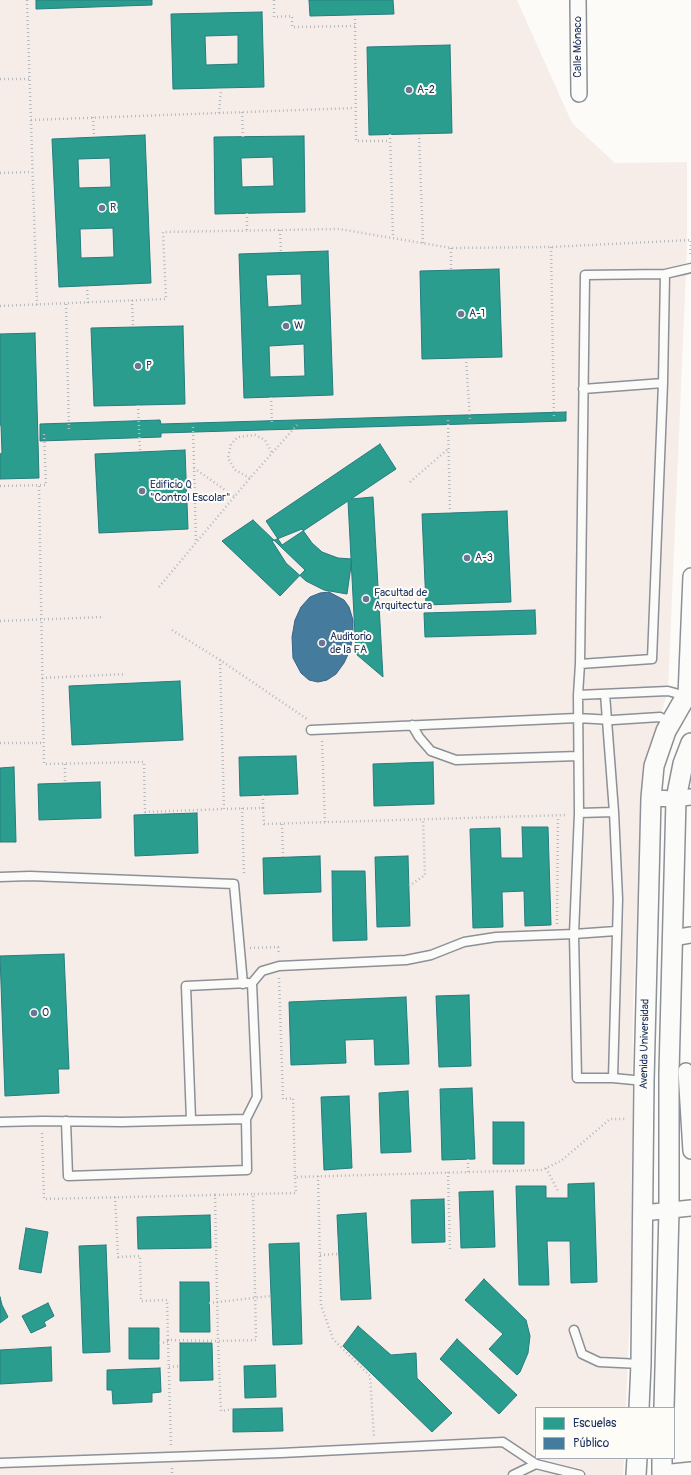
<!DOCTYPE html>
<meta charset="utf-8">
<style>
body{margin:0}
#map{position:relative;width:691px;height:1475px;overflow:hidden;background:#fcfbf8;font-family:Pangolin,sans-serif}
canvas{display:block}
.legend{position:absolute;left:535px;top:1407px;width:140px;height:52px;box-sizing:border-box;background:#fdfcf7;border:1px solid #a3aaba;margin:0;padding:5px 7px;list-style:none;font-size:12px;color:#1b2f5e}
.legend li{display:flex;align-items:center;gap:8px;height:20px}
.legend b{width:20px;border:1px solid #a3aaba}
</style>
<div id="map">
<canvas width="691" height="1475"></canvas>
<ul class="legend">
<li><b style="height:11px;background:#2a9d8f"></b>Escuelas</li>
<li><b style="height:11px;background:#457b9d"></b>Público</li>
</ul>
</div>
<script>
const context = document.querySelector('canvas').getContext('2d');
context.lineJoin = 'round';
function fillPath(path, color) {
  context.fillStyle = color;
  context.fill(path, 'evenodd');
}
function shape(rows) {
  const path = new Path2D();
  for (const r of rows) {
    path.moveTo(r[0], r[1]);
    for (let i = 2; i < r.length; i += 2) path.lineTo(r[i], r[i + 1]);
  }
  return path;
}
function stroke(path, color, width, dash) {
  context.strokeStyle = color;
  context.lineWidth = width;
  context.lineCap = dash ? 'butt' : 'round';
  context.setLineDash(dash || []);
  context.stroke(path);
}
function write(font, color, halo, rows, align = 'center') {
  context.font = font + ' Pangolin,sans-serif';
  context.lineWidth = 4;
  context.setLineDash([]);
  context.textBaseline = 'middle';
  context.strokeStyle = halo;
  context.fillStyle = color;
  for (const [text, x, y, turn = 0] of rows) {
    context.save();
    context.translate(x, y);
    context.rotate((+turn || 0) * Math.PI / 180);
    context.textAlign = isNaN(turn) ? turn : align;
    if (halo) context.strokeText(text, 0, 0);
    context.fillText(text, 0, 0);
    context.restore();
  }
}
const built = shape([
 [0,0,517,0,572,123,615,163,687,162,687,248,668,691,644,770,633,1004,631,1285,626,1408,536,1408,536,1458,624,1458,623,1475,0,1475]
]);
const schools = shape([
 [36,0,152,0,152,5,36,9,36,0],
 [309,0,393,0,394,14,310,16,309,0],
 [262,12,264,87,173,89,171,14,262,12],
 [238,35,238,64,206,65,205,36,238,35],
 [450,45,452,133,369,135,367,47,450,45],
 [145,135,151,283,59,287,52,139,145,135],
 [110,158,111,187,79,188,78,159,110,158],
 [113,228,114,257,81,258,80,229,113,228],
 [304,136,305,212,215,214,214,137,304,136],
 [273,157,274,186,242,187,241,158,273,157],
 [328,251,333,395,244,398,239,254,328,251],
 [301,274,302,305,268,307,266,275,301,274],
 [304,344,305,376,270,377,269,346,304,344],
 [499,269,502,357,422,359,420,271,499,269],
 [183,326,185,404,94,406,91,328,183,326],
 [35,333,39,478,0,479,0,454,2,453,1,425,0,425,0,334,35,333],
 [566,412,566,421,161,433,161,437,40,441,40,424,160,420,161,424,566,412],
 [380,444,396,469,351,499,373,497,383,677,356,654,348,501,282,545,266,521,380,444],
 [185,450,188,529,99,533,95,454,185,450],
 [507,511,511,602,426,605,422,514,507,511],
 [253,520,305,570,280,596,222,541,253,520],
 [302,529,312,543,322,552,338,558,352,559,347,594,324,590,306,581,286,563,272,541,302,529],
 [535,610,536,634,425,637,424,613,535,610],
 [180,681,183,740,72,745,69,686,180,681],
 [296,756,298,794,240,796,239,757,296,756],
 [433,762,434,804,374,806,373,764,433,762],
 [14,767,16,842,0,842,0,768,14,767],
 [100,782,101,818,39,820,38,784,100,782],
 [197,813,198,853,135,856,134,815,197,813],
 [522,827,548,827,551,925,525,926,524,891,502,892,503,927,473,928,470,829,500,828,501,858,523,858,522,827],
 [320,856,321,892,264,894,263,858,320,856],
 [408,856,410,926,377,927,375,857,408,856],
 [332,871,365,871,367,940,333,941,332,871],
 [64,954,69,1069,58,1069,59,1093,5,1096,0,956,64,954],
 [469,995,471,1066,439,1067,436,996,469,995],
 [406,997,409,1064,375,1065,374,1039,345,1040,346,1063,291,1065,289,1002,406,997],
 [472,1088,475,1159,442,1160,440,1089,472,1088],
 [408,1091,411,1152,381,1153,379,1093,408,1091],
 [349,1096,352,1168,324,1170,321,1097,349,1096],
 [493,1122,524,1122,524,1164,493,1164,493,1122],
 [594,1183,597,1282,571,1283,570,1241,547,1241,549,1285,519,1285,516,1186,546,1186,546,1198,568,1198,568,1184,594,1183],
 [493,1191,495,1247,461,1248,459,1192,493,1191],
 [444,1199,445,1242,412,1243,411,1200,444,1199],
 [366,1213,371,1299,341,1300,337,1215,366,1213],
 [210,1215,211,1248,138,1249,137,1217,210,1215],
 [26,1228,48,1232,41,1273,19,1269,26,1228],
 [299,1243,302,1344,273,1345,269,1244,299,1243],
 [106,1245,110,1352,83,1353,79,1246,106,1245],
 [484,1279,526,1320,530,1336,528,1353,520,1372,517,1375,489,1349,503,1334,465,1300,484,1279],
 [180,1282,209,1282,210,1332,180,1332,180,1282],
 [0,1297,2,1305,8,1317,0,1323,0,1297],
 [48,1303,54,1316,44,1322,46,1326,31,1333,22,1316,48,1303],
 [358,1326,391,1355,416,1353,417,1378,452,1413,432,1432,343,1346,358,1326],
 [129,1328,159,1328,159,1359,129,1359,129,1328],
 [457,1339,517,1395,499,1414,440,1359,457,1339],
 [180,1343,212,1343,213,1380,180,1381,180,1343],
 [51,1347,52,1381,0,1384,0,1350,51,1347],
 [275,1365,276,1397,245,1398,244,1366,275,1365],
 [160,1368,161,1392,152,1393,152,1402,113,1404,112,1390,107,1390,107,1370,160,1368],
 [282,1408,283,1431,233,1432,233,1409,282,1408]
]);
const public = shape([
 [329,592,344,600,349,607,353,620,353,636,350,650,344,663,336,674,327,680,318,682,309,680,301,673,293,658,292,637,295,620,301,607,310,597,320,593,329,592]
]);
const path = shape([
 [27,0,37,305],
 [274,0,274,17,292,16,292,27,355,26],
 [355,15,356,141,390,141],
 [0,79,29,79],
 [242,112,243,137],
 [219,113,221,88],
 [93,117,94,137],
 [31,120,354,108],
 [390,134,393,238],
 [419,134,423,243],
 [0,173,32,172],
 [247,213,247,230],
 [280,230,281,253],
 [551,247,554,418],
 [451,248,451,270],
 [87,286,88,303],
 [132,300,133,327],
 [66,304,69,431],
 [0,306,166,299,163,232,339,229,451,248,551,247,691,240,690,256],
 [466,358,470,420],
 [271,397,272,425],
 [138,405,140,452],
 [448,420,450,513],
 [193,427,196,543],
 [194,468,235,497],
 [250,478,235,470,228,458,231,444,238,437,255,435,265,440,272,453],
 [410,482,448,449],
 [0,486,46,485,44,432],
 [39,486,44,764,144,762,145,812,224,809],
 [159,587,250,478,297,425],
 [0,621,104,617],
 [172,630,220,660,307,719],
 [220,660,224,809,263,808,264,824,567,815],
 [42,678,126,674],
 [322,741,325,823],
 [0,743,43,743],
 [65,764,65,783],
 [263,795,263,808],
 [242,808,244,876],
 [282,824,283,857],
 [409,886,425,875,423,820],
 [557,924,558,816],
 [250,948,278,947,279,955],
 [279,978,283,1099,293,1098,295,1177,542,1170,561,1161,610,1119,626,1119],
 [42,1133,44,1199,215,1195,218,1341,256,1340,253,1194,296,1193,295,1177],
 [468,1159,468,1172],
 [546,1168,558,1191],
 [448,1172,450,1249],
 [318,1176,321,1305,333,1339,370,1376,374,1438],
 [215,1195,253,1194],
 [115,1197,118,1257,140,1256,141,1301,167,1300,168,1340],
 [320,1255,339,1254],
 [209,1303,271,1296],
 [159,1343,168,1342],
 [169,1367,180,1366],
 [171,1445,168,1340,218,1341,221,1411,233,1409],
 [172,1468,172,1475]
]);
const service = shape([
 [583,389,663,383],
 [580,664,652,659,663,383,665,274],
 [605,694,614,812,618,899,613,1078,577,1078,574,934,579,813,578,695,580,664,585,275,665,274,691,268],
 [578,695,668,691,686,696],
 [412,725,419,737,431,751,456,760,578,756],
 [311,730,577,718,613,720,660,717,670,723],
 [579,813,614,812],
 [0,877,30,876,234,884,243,984],
 [613,1078,644,1081],
 [191,1120,186,986,248,983],
 [66,1121,68,1176,247,1170,246,1119],
 [0,1122,43,1121,122,1122,246,1119,257,1097,252,983,262,971,279,966,406,960,431,955,464,942,496,937,574,934,616,931],
 [574,1330,582,1354,599,1362,641,1364],
 [0,1463,281,1453,503,1442,536,1464,580,1475],
 [513,1475,536,1464]
]);
const minor = shape([
 [578,0,579,94],
 [686,696,691,576],
 [651,798,676,799,691,797],
 [673,938,691,935],
 [686,1071,691,1151],
 [643,1213,691,1208],
 [662,1473,691,1470]
]);
const tertiary = shape([
 [639,1408,641,1364,644,1081,651,798,654,766,666,731,686,696,691,690],
 [664,1408,669,1210,669,1073,676,799,683,764,691,743],
 [636,1475,637,1458],
 [662,1475,662,1458]
]);
const markers = [
 [409,90,4,"#6a7694"],
 [102,208,4,"#6a7694"],
 [461,314,4,"#6a7694"],
 [286,326,4,"#6a7694"],
 [138,366,4,"#6a7694"],
 [142,491,4,"#6a7694"],
 [467,558,4,"#6a7694"],
 [366,599,4,"#6a7694"],
 [322,643,4,"#6a7694"],
 [34,1013,4,"#6a7694"]
];
const streetNames = [
 ["Calle Mónaco",578,47,-90],
 ["Avenida Universidad",645,1044,-89]
];
const poiNames = [
 ["A-2",417,90],
 ["R",110,208],
 ["A-1",469,314],
 ["W",294,326],
 ["P",146,366],
 ["Edificio Q",150,485],
 ["\"Control Escolar\"",150,498],
 ["A-3",475,558],
 ["Facultad de",374,593],
 ["Arquitectura",374,606],
 ["Auditorio",330,637],
 ["de la FA",330,650],
 ["O",42,1013]
];
fillPath(built, '#f7ede8');
fillPath(schools, '#2a9d8f');
stroke(schools, '#267c80', 1);
fillPath(public, '#457b9d');
stroke(public, '#38648a', 1);
stroke(service, '#8c9097', 11);
stroke(minor, '#8c9097', 18);
stroke(tertiary, '#8c9097', 22);
stroke(path, '#b6b9bd', 2.5, [1, 3]);
stroke(service, '#fbfbf9', 8);
stroke(minor, '#fbfbf9', 15);
stroke(tertiary, '#fbfbf9', 19);
for (const [x, y, r, color] of markers) {
  const dot = new Path2D();
  dot.arc(x, y, r, 0, 2 * Math.PI);
  context.fillStyle = color;
  context.fill(dot);
  stroke(dot, '#fdfcf7', 1.5);
}
write('11px', '#1b2f5e', '#fdfcf7', streetNames);
write('11px', '#1b2f5e', '#fdfcf7', poiNames, 'left');
</script>
